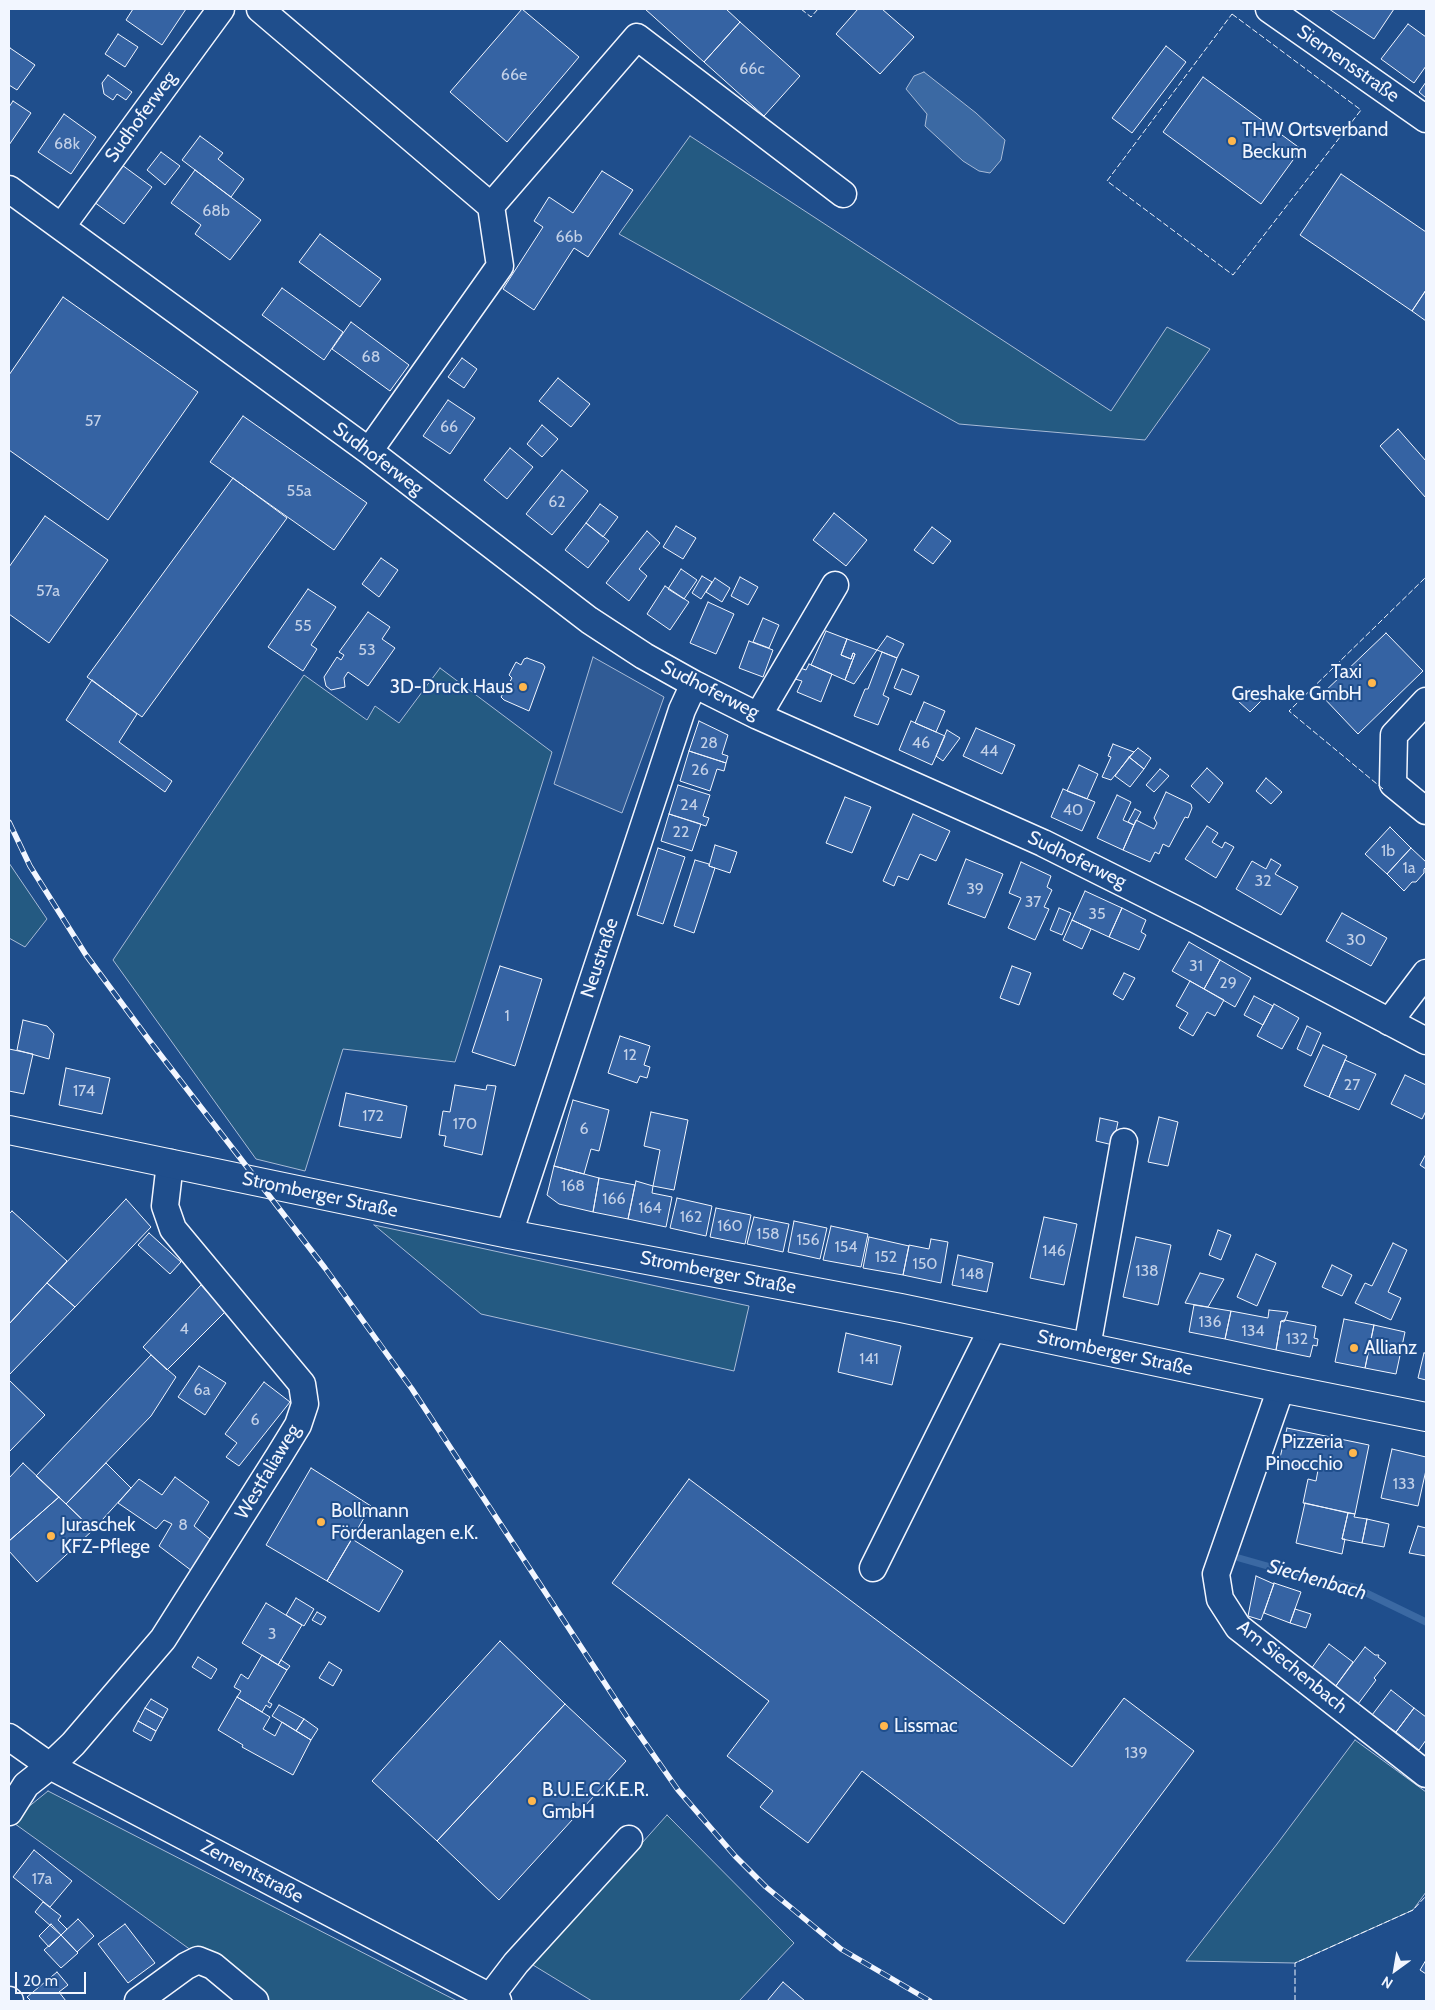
<!DOCTYPE html>
<meta charset="utf-8">
<style>
body{margin:0}
#map{position:relative;width:1435px;height:2010px;overflow:hidden;background:#1f4e8c;font-family:Cabin,sans-serif}
canvas{display:block}
.frame{position:absolute;inset:0;border:10px solid #f2f6ff;pointer-events:none}
.north{position:absolute;left:1370px;top:1945px;width:50px;height:50px;-webkit-text-stroke:4px #1f4e8c;paint-order:stroke;rotate:212deg;font-size:14px;font-weight:700;line-height:20px;text-align:center;color:#f2f6ff}
.north::after{content:'';display:block;margin:auto;width:18px;height:22px;background:#f2f6ff;clip-path:polygon(50% 0,100% 100%,50% 72%,0 100%)}
.scale{position:absolute;left:15px;top:1972px;width:71px;height:22px;box-sizing:border-box;border:2px solid #f2f6ff;border-top:0;padding-left:6px;font-size:15px;line-height:18px;white-space:nowrap;color:#f2f6ff;-webkit-text-stroke:4px #1f4e8c;paint-order:stroke}
</style>
<div id="map">
<canvas width="1435" height="2010"></canvas>
<div class="frame"></div>
<div class="north">N</div>
<div class="scale">20 m</div>
</div>
<script>
const context = document.querySelector('canvas').getContext('2d');
context.lineJoin = 'round';
function fillPath(path, color) {
  context.fillStyle = color;
  context.fill(path, 'evenodd');
}
function shape(rows) {
  const path = new Path2D();
  for (const r of rows) {
    path.moveTo(r[0], r[1]);
    for (let i = 2; i < r.length; i += 2) path.lineTo(r[i], r[i + 1]);
  }
  return path;
}
function stroke(path, color, width, dash) {
  context.strokeStyle = color;
  context.lineWidth = width;
  context.lineCap = dash ? 'butt' : 'round';
  context.setLineDash(dash || []);
  context.stroke(path);
}
function write(font, color, halo, rows, align = 'center') {
  context.font = font + ' Cabin,sans-serif';
  context.lineWidth = 4;
  context.setLineDash([]);
  context.textBaseline = 'middle';
  context.strokeStyle = halo;
  context.fillStyle = color;
  for (const [text, x, y, turn = 0] of rows) {
    context.save();
    context.translate(x, y);
    context.rotate((+turn || 0) * Math.PI / 180);
    context.textAlign = isNaN(turn) ? turn : align;
    if (halo) context.strokeText(text, 0, 0);
    context.fillText(text, 0, 0);
    context.restore();
  }
}
const green = shape([
 [690,136,1111,411,1167,327,1210,349,1145,440,959,424,619,234,690,136],
 [440,668,552,752,455,1062,343,1049,305,1171,256,1159,113,960,304,675,367,720,375,706,399,723,440,668],
 [9,863,47,919,25,947,9,938,9,863],
 [374,1225,749,1306,734,1371,481,1314,374,1225],
 [1355,1740,1426,1792,1426,1892,1413,1910,1295,1963,1186,1961,1277,1844,1355,1740],
 [48,1791,457,2001,262,2001,11,1821,48,1791],
 [667,1815,794,1943,739,2001,592,2001,533,1965,667,1815]
]);
const parking = shape([
 [593,657,664,697,622,813,554,784,593,657]
]);
const water = shape([
 [924,72,976,113,1005,140,1001,160,990,173,979,171,963,161,925,126,927,114,906,89,914,76,924,72]
]);
const stream = shape([
 [1232,1556,1292,1573,1354,1587,1426,1622]
]);
const building = shape([
 [133,9,186,9,162,45,126,20,133,9],
 [522,9,579,57,507,142,450,92,522,9],
 [645,9,726,9,740,22,704,62,645,9],
 [858,9,882,9,914,37,880,74,836,34,858,9],
 [1329,9,1394,9,1374,39,1329,9],
 [740,22,800,76,764,116,704,62,740,22],
 [1408,24,1426,37,1426,66,1414,83,1381,59,1408,24],
 [118,34,138,47,125,67,105,54,118,34],
 [1166,46,1186,62,1132,133,1112,118,1166,46],
 [10,48,35,65,17,90,9,85,9,50,10,48],
 [108,75,132,92,126,100,117,94,113,100,104,94,102,83,108,75],
 [1203,77,1301,149,1261,204,1163,132,1203,77],
 [1426,82,1426,98,1419,92,1426,82],
 [13,101,31,113,9,145,9,107,13,101],
 [64,114,96,137,71,174,38,152,64,114],
 [200,136,223,153,218,159,244,179,231,197,182,160,200,136],
 [161,152,180,166,165,185,147,170,161,152],
 [122,165,152,187,124,224,94,202,122,165],
 [195,170,261,220,230,260,195,234,201,225,171,203,195,170],
 [602,171,633,190,588,257,574,248,534,310,503,289,543,227,534,221,549,197,573,213,602,171],
 [1341,174,1426,232,1426,290,1412,311,1300,235,1341,174],
 [320,234,381,279,360,307,299,262,320,234],
 [282,288,343,332,324,360,262,315,282,288],
 [1426,290,1426,321,1412,311,1426,290],
 [63,297,198,392,108,520,9,450,9,375,63,297],
 [351,322,409,365,390,391,332,349,351,322],
 [462,358,477,369,464,388,448,377,462,358],
 [558,378,590,404,571,427,539,401,558,378],
 [448,400,475,418,450,454,423,436,448,400],
 [243,416,367,503,334,550,210,462,243,416],
 [542,425,558,439,542,457,527,444,542,425],
 [1398,429,1426,461,1426,498,1380,446,1398,429],
 [510,448,533,467,507,499,484,480,510,448],
 [562,470,588,491,552,535,526,514,562,470],
 [233,478,287,518,142,717,87,677,233,478],
 [600,504,618,517,603,537,586,523,600,504],
 [834,513,867,540,846,566,813,540,834,513],
 [45,516,108,560,49,643,9,614,9,567,45,516],
 [586,523,609,541,588,568,565,550,586,523],
 [676,526,696,538,683,559,663,547,676,526],
 [932,527,951,541,933,564,914,550,932,527],
 [647,531,660,543,639,569,647,576,629,601,606,583,647,531],
 [381,558,398,570,379,597,362,584,381,558],
 [681,569,697,580,684,599,668,589,681,569],
 [702,576,712,582,701,599,692,593,702,576],
 [740,577,758,587,748,605,731,596,740,577],
 [715,578,730,588,722,602,706,592,715,578],
 [665,586,689,602,670,630,647,614,665,586],
 [308,589,336,607,311,645,317,649,303,671,268,647,308,589],
 [708,602,734,614,716,654,690,643,708,602],
 [368,612,390,627,382,639,395,648,368,686,348,672,344,678,345,687,331,690,326,686,324,677,337,657,341,660,344,655,339,652,368,612],
 [763,618,779,625,769,648,753,642,763,618],
 [826,631,847,639,841,655,851,659,853,653,855,654,845,680,811,665,826,631],
 [1386,633,1423,671,1358,734,1321,695,1386,633],
 [887,636,904,644,897,658,877,650,887,636],
 [847,639,877,650,854,684,845,680,855,654,853,653,851,659,841,655,847,639],
 [749,641,773,650,763,677,739,668,749,641],
 [882,652,897,658,883,695,889,698,878,725,854,716,865,689,868,689,882,652],
 [527,658,543,664,545,667,529,711,504,700,501,697,512,678,509,675,516,662,521,665,524,659,527,658],
 [809,664,832,674,821,702,797,692,802,681,795,679,800,668,806,670,809,664],
 [902,669,919,676,911,695,894,688,902,669],
 [92,680,137,714,119,742,172,781,165,792,66,720,92,680],
 [1248,689,1261,701,1250,712,1237,700,1248,689],
 [924,702,945,711,936,732,915,723,924,702],
 [699,721,728,735,722,754,728,756,726,763,689,751,699,721],
 [911,721,945,736,932,765,899,750,911,721],
 [976,728,1015,745,1002,774,963,756,976,728],
 [947,730,960,738,943,761,936,756,947,730],
 [1113,744,1134,752,1111,780,1102,777,1111,757,1108,756,1113,744],
 [1138,748,1151,758,1144,769,1129,757,1138,748],
 [689,751,726,763,724,771,717,769,710,791,680,781,689,751],
 [1129,757,1144,769,1130,787,1115,776,1129,757],
 [1079,765,1098,774,1087,799,1067,791,1079,765],
 [1207,768,1223,783,1209,803,1191,786,1207,768],
 [1160,769,1169,776,1154,792,1146,785,1160,769],
 [1266,778,1282,792,1271,804,1256,791,1266,778],
 [678,785,710,795,703,816,709,818,706,826,669,814,678,785],
 [1063,789,1095,802,1082,831,1051,817,1063,789],
 [1166,792,1191,804,1192,808,1188,818,1185,817,1169,847,1163,844,1159,854,1155,852,1150,862,1123,850,1136,820,1154,829,1157,823,1154,818,1166,792],
 [1117,795,1131,802,1123,820,1134,825,1123,850,1097,838,1117,795],
 [845,797,871,807,852,853,826,843,845,797],
 [1135,809,1141,812,1134,825,1128,822,1135,809],
 [669,814,701,824,692,851,661,841,669,814],
 [913,814,950,831,936,861,920,854,908,880,898,876,894,886,883,881,913,814],
 [1207,826,1218,833,1212,842,1222,848,1225,842,1234,847,1216,878,1185,859,1207,826],
 [1390,827,1411,848,1387,874,1365,854,1390,827],
 [715,845,737,852,730,873,709,866,715,845],
 [658,848,685,857,663,924,637,915,658,848],
 [1411,848,1426,862,1426,867,1424,869,1424,873,1416,882,1412,882,1404,891,1387,874,1411,848],
 [966,859,1003,874,985,918,948,904,966,859],
 [1271,859,1281,865,1275,874,1298,887,1281,915,1236,889,1252,861,1266,869,1271,859],
 [695,860,709,864,709,866,715,868,694,933,674,926,695,860],
 [1021,862,1051,876,1047,887,1052,890,1044,907,1049,909,1035,940,1008,928,1021,898,1009,893,1021,862],
 [1085,891,1122,908,1109,937,1072,920,1085,891],
 [1059,908,1071,913,1062,935,1050,930,1059,908],
 [1122,908,1146,920,1141,932,1146,935,1139,950,1109,937,1122,908],
 [1342,913,1387,938,1371,966,1326,941,1342,913],
 [1072,920,1091,929,1082,949,1063,940,1072,920],
 [1189,942,1220,960,1204,989,1172,971,1189,942],
 [1220,960,1251,978,1235,1007,1204,989,1220,960],
 [500,966,542,979,515,1066,472,1052,500,966],
 [1012,966,1031,973,1019,1005,1000,998,1012,966],
 [1124,973,1135,978,1123,1000,1113,994,1124,973],
 [1190,981,1224,1000,1215,1016,1207,1012,1193,1036,1179,1028,1188,1013,1176,1006,1190,981],
 [1254,996,1273,1006,1263,1025,1244,1015,1254,996],
 [1274,1004,1299,1018,1282,1049,1257,1036,1274,1004],
 [23,1020,47,1026,54,1034,49,1059,17,1050,23,1020],
 [1307,1026,1321,1033,1311,1056,1297,1049,1307,1026],
 [620,1036,650,1046,644,1065,650,1067,647,1078,640,1076,637,1083,608,1073,620,1036],
 [1323,1045,1347,1056,1329,1097,1304,1086,1323,1045],
 [9,1049,33,1054,24,1094,9,1091,9,1049],
 [1345,1060,1376,1074,1359,1110,1329,1097,1345,1060],
 [66,1068,110,1078,102,1114,59,1105,66,1068],
 [1405,1075,1426,1085,1426,1111,1422,1119,1391,1104,1405,1075],
 [455,1085,486,1090,487,1085,496,1086,482,1155,444,1146,446,1136,439,1135,443,1111,450,1112,455,1085],
 [346,1093,407,1106,401,1138,339,1126,346,1093],
 [573,1100,609,1110,599,1151,591,1149,584,1174,554,1166,573,1100],
 [651,1112,688,1120,674,1190,653,1186,660,1150,644,1146,651,1112],
 [1159,1117,1178,1122,1168,1166,1148,1162,1159,1117],
 [1100,1118,1118,1122,1113,1145,1096,1141,1100,1118],
 [1426,1154,1426,1169,1420,1165,1426,1154],
 [554,1166,599,1178,593,1212,559,1204,547,1195,554,1166],
 [599,1178,635,1185,628,1219,593,1212,599,1178],
 [636,1181,653,1186,652,1193,672,1197,666,1227,628,1219,636,1181],
 [677,1198,712,1206,706,1236,670,1228,677,1198],
 [126,1199,151,1227,75,1307,47,1283,126,1199],
 [716,1208,751,1215,745,1244,710,1237,716,1208],
 [12,1211,67,1261,9,1324,9,1214,12,1211],
 [754,1217,789,1224,783,1252,747,1244,754,1217],
 [1044,1217,1077,1224,1064,1285,1030,1278,1044,1217],
 [794,1221,827,1228,820,1259,788,1252,794,1221],
 [831,1226,868,1234,861,1267,823,1260,831,1226],
 [1218,1230,1231,1235,1221,1260,1209,1255,1218,1230],
 [149,1233,181,1262,170,1274,138,1245,149,1233],
 [869,1237,909,1246,903,1275,863,1268,869,1237],
 [1136,1237,1171,1245,1158,1305,1123,1297,1136,1237],
 [931,1239,948,1242,941,1283,903,1275,909,1245,929,1249,931,1239],
 [1393,1243,1407,1250,1388,1292,1401,1298,1391,1320,1355,1303,1365,1283,1372,1286,1393,1243],
 [1256,1254,1276,1263,1257,1306,1237,1297,1256,1254],
 [958,1255,993,1263,987,1292,952,1285,958,1255],
 [1332,1265,1352,1275,1342,1296,1322,1287,1332,1265],
 [1200,1273,1224,1279,1208,1307,1185,1303,1200,1273],
 [47,1283,75,1307,9,1375,9,1324,47,1283],
 [201,1285,225,1312,167,1370,143,1347,201,1285],
 [1194,1305,1231,1311,1225,1339,1189,1332,1194,1305],
 [1269,1310,1288,1312,1284,1322,1281,1321,1276,1350,1225,1339,1231,1311,1268,1318,1269,1310],
 [1344,1319,1374,1325,1365,1368,1335,1362,1344,1319],
 [1285,1320,1316,1326,1314,1338,1318,1339,1317,1346,1313,1345,1310,1357,1276,1350,1281,1321,1285,1320],
 [1374,1325,1405,1332,1396,1374,1365,1368,1374,1325],
 [846,1333,901,1346,892,1385,838,1372,846,1333],
 [1424,1353,1426,1353,1426,1380,1418,1378,1424,1353],
 [151,1355,176,1377,151,1416,66,1504,36,1476,151,1355],
 [199,1366,226,1383,205,1415,178,1397,199,1366],
 [9,1380,45,1415,9,1452,9,1380],
 [264,1382,290,1402,239,1466,226,1457,237,1443,225,1434,264,1382],
 [1287,1428,1369,1445,1355,1514,1303,1503,1308,1479,1316,1481,1318,1470,1279,1462,1287,1428],
 [1392,1449,1426,1457,1426,1470,1418,1506,1381,1498,1392,1449],
 [23,1463,59,1497,9,1541,9,1478,23,1463],
 [106,1463,131,1488,93,1530,66,1504,106,1463],
 [311,1468,371,1506,327,1581,266,1545,311,1468],
 [175,1477,209,1502,194,1526,215,1543,196,1574,159,1546,172,1524,164,1520,156,1529,118,1503,139,1479,162,1495,175,1477],
 [689,1479,1072,1767,1124,1698,1194,1751,1064,1924,862,1771,808,1843,760,1807,773,1791,727,1756,769,1701,612,1583,689,1479],
 [59,1497,93,1530,37,1582,9,1551,9,1541,59,1497],
 [1305,1503,1348,1513,1342,1539,1345,1539,1342,1554,1296,1543,1305,1503],
 [1348,1513,1355,1514,1354,1517,1367,1519,1362,1543,1342,1539,1348,1513],
 [1367,1519,1389,1524,1384,1547,1362,1543,1367,1519],
 [1418,1526,1426,1528,1426,1556,1409,1553,1418,1526],
 [352,1539,403,1571,379,1612,327,1581,352,1539],
 [1256,1576,1274,1584,1261,1620,1248,1616,1256,1576],
 [1274,1583,1301,1592,1290,1623,1264,1613,1274,1583],
 [296,1598,314,1609,304,1626,286,1615,296,1598],
 [266,1603,302,1625,278,1665,242,1643,266,1603],
 [1295,1609,1311,1614,1306,1628,1290,1623,1295,1609],
 [317,1612,326,1617,321,1625,312,1620,317,1612],
 [500,1641,565,1704,437,1841,372,1781,500,1641],
 [1329,1644,1353,1662,1335,1687,1311,1669,1329,1644],
 [1365,1647,1375,1655,1379,1655,1378,1657,1386,1663,1374,1678,1376,1680,1358,1704,1335,1687,1365,1647],
 [262,1655,287,1670,268,1702,272,1704,270,1708,266,1705,262,1712,237,1697,241,1691,234,1687,241,1674,248,1679,262,1655],
 [198,1657,217,1669,211,1679,192,1667,198,1657],
 [281,1660,290,1666,287,1670,278,1665,281,1660],
 [329,1662,342,1670,333,1686,319,1678,329,1662],
 [1391,1690,1414,1708,1396,1732,1372,1715,1391,1690],
 [237,1697,270,1717,263,1729,275,1736,282,1722,311,1740,293,1775,242,1747,243,1745,218,1730,237,1697],
 [151,1699,168,1709,163,1718,145,1708,151,1699],
 [565,1704,626,1761,499,1900,437,1841,565,1704],
 [279,1705,304,1719,296,1731,272,1716,279,1705],
 [145,1708,163,1718,156,1731,138,1721,145,1708],
 [1414,1708,1426,1717,1426,1740,1419,1750,1396,1732,1414,1708],
 [304,1719,318,1729,311,1740,296,1731,304,1719],
 [138,1721,156,1731,151,1741,133,1731,138,1721],
 [34,1850,72,1881,50,1907,13,1877,34,1850],
 [43,1902,61,1916,58,1920,67,1929,61,1935,35,1912,43,1902],
 [78,1919,94,1936,77,1952,61,1935,78,1919],
 [51,1924,61,1935,49,1947,39,1936,51,1924],
 [125,1924,155,1963,128,1983,98,1944,125,1924],
 [61,1935,78,1953,61,1968,44,1950,61,1935],
 [1426,1960,1426,1974,1420,1970,1426,1960],
 [57,1972,68,1985,59,1992,66,2001,31,2001,27,1997,57,1972],
 [783,1982,805,2001,767,2001,783,1982]
]);
const minor = shape([
 [260,9,491,206],
 [1269,9,1426,119],
 [9,189,369,451,589,620,644,656,694,684,758,716,1043,843,1195,919,1426,1041],
 [62,226,221,9],
 [369,451,500,266,491,206,637,37,843,194],
 [1426,701,1394,735,1393,784,1426,811],
 [758,716,835,585],
 [1389,1022,1426,973],
 [509,1234,682,710,694,684],
 [1087,1347,1124,1142],
 [1281,1388,1216,1574,1220,1599,1238,1627,1426,1774],
 [873,1568,993,1327],
 [9,1737,50,1766,498,2001],
 [9,1812,26,1785,50,1766,73,1744,163,1639,279,1456,298,1425,305,1404,302,1384,173,1229,165,1206,170,1163],
 [490,1997,516,1963,629,1839],
 [9,2000,10,2001],
 [138,2001,186,1966,198,1960,213,1966,255,2001]
]);
const major = shape([
 [9,1130,509,1234,901,1308,1281,1388,1426,1417]
]);
const rail = shape([
 [9,822,30,866,86,955,149,1040,325,1268,412,1389,627,1717,678,1790,735,1856,766,1887,841,1949,930,2001]
]);
const fence = shape([
 [801,9,811,17,818,9],
 [1232,14,1361,110,1233,275,1107,181,1232,14],
 [1383,789,1289,711,1426,577],
 [1295,2001,1295,1963,1413,1910,1426,1896]
]);
const markers = [
 [1232,141,5,"#ffb74d"],
 [1372,683,5,"#ffb74d"],
 [523,687,5,"#ffb74d"],
 [1354,1348,5,"#ffb74d"],
 [1353,1453,5,"#ffb74d"],
 [321,1522,5,"#ffb74d"],
 [51,1536,5,"#ffb74d"],
 [884,1726,5,"#ffb74d"],
 [532,1801,5,"#ffb74d"]
];
const numberNames = [
 ["66c",752,69],
 ["66e",514,75],
 ["68k",67,144],
 ["68b",216,211],
 ["66b",569,237],
 ["68",371,357],
 ["57",93,421],
 ["66",449,427],
 ["55a",299,491],
 ["62",557,502],
 ["57a",48,591],
 ["55",303,626],
 ["53",367,650],
 ["28",709,743],
 ["46",921,743],
 ["44",989,751],
 ["26",700,770],
 ["24",689,805],
 ["40",1073,810],
 ["22",681,832],
 ["1b",1388,851],
 ["1a",1409,868],
 ["32",1263,881],
 ["39",975,889],
 ["37",1033,902],
 ["35",1097,914],
 ["30",1356,940],
 ["31",1196,966],
 ["29",1228,983],
 ["1",507,1016],
 ["12",630,1055],
 ["27",1352,1085],
 ["174",84,1091],
 ["172",373,1116],
 ["170",465,1124],
 ["6",584,1129],
 ["168",573,1186],
 ["166",614,1199],
 ["164",650,1208],
 ["162",691,1217],
 ["160",730,1226],
 ["158",768,1234],
 ["156",808,1240],
 ["154",846,1247],
 ["146",1054,1251],
 ["152",886,1257],
 ["150",925,1264],
 ["138",1147,1271],
 ["148",972,1274],
 ["136",1210,1322],
 ["4",184,1329],
 ["134",1253,1331],
 ["132",1297,1339],
 ["141",869,1359],
 ["6a",202,1390],
 ["6",255,1420],
 ["133",1404,1484],
 ["8",183,1525],
 ["3",272,1634],
 ["139",1136,1753],
 ["17a",42,1879]
];
const streetNames = [
 ["Siemensstraße",1348,64,35],
 ["Sudhoferweg",141,117,-54],
 ["Sudhoferweg",378,459,37],
 ["Sudhoferweg",710,690,27],
 ["Sudhoferweg",1077,860,26],
 ["Neustraße",600,958,-72],
 ["Stromberger Straße",320,1195,12],
 ["Stromberger Straße",718,1273,11],
 ["Stromberger Straße",1115,1353,12],
 ["Westfaliaweg",268,1472,-59],
 ["Am Siechenbach",1292,1667,39],
 ["Zementstraße",252,1872,28]
];
const poiNames = [
 ["THW Ortsverband",1242,130],
 ["Beckum",1242,152],
 ["Taxi",1362,672,"right"],
 ["Greshake GmbH",1362,694,"right"],
 ["3D-Druck Haus",513,687,"right"],
 ["Allianz",1364,1348],
 ["Pizzeria",1343,1442,"right"],
 ["Pinocchio",1343,1464,"right"],
 ["Bollmann",331,1511],
 ["Förderanlagen e.K.",331,1533],
 ["Juraschek",61,1525],
 ["KFZ-Pflege",61,1547],
 ["Lissmac",894,1726],
 ["B.U.E.C.K.E.R.",542,1790],
 ["GmbH",542,1812]
];
const waterNames = [
 ["Siechenbach",1317,1580,16]
];
fillPath(green, '#245a82');
stroke(green, '#a8bbd7', 1);
fillPath(parking, '#305b95');
stroke(parking, '#a8bbd7', 1);
fillPath(water, '#3b69a3');
stroke(water, '#a8bbd7', 1);
stroke(stream, '#3b69a3', 7);
fillPath(building, '#3563a3');
stroke(building, '#f2f6ff', 1);
stroke(minor, '#f2f6ff', 29);
stroke(major, '#f2f6ff', 30);
stroke(minor, '#1f4e8c', 26);
stroke(major, '#1f4e8c', 28);
stroke(rail, '#f2f6ff', 5.5);
stroke(rail, '#1f4e8c', 4, [11]);
stroke(fence, '#f2f6ff', 1, [6, 2.5]);
for (const [x, y, r, color] of markers) {
  const dot = new Path2D();
  dot.arc(x, y, r, 0, 2 * Math.PI);
  context.fillStyle = color;
  context.fill(dot);
  stroke(dot, '#1f4e8c', 2);
}
write('16px', '#c3d1e8', null, numberNames);
write('19px', '#f2f6ff', '#1f4e8c', streetNames);
write('19px', '#f2f6ff', '#1f4e8c', poiNames, 'left');
write('italic 20px', '#f2f6ff', '#1f4e8c', waterNames);
</script>
